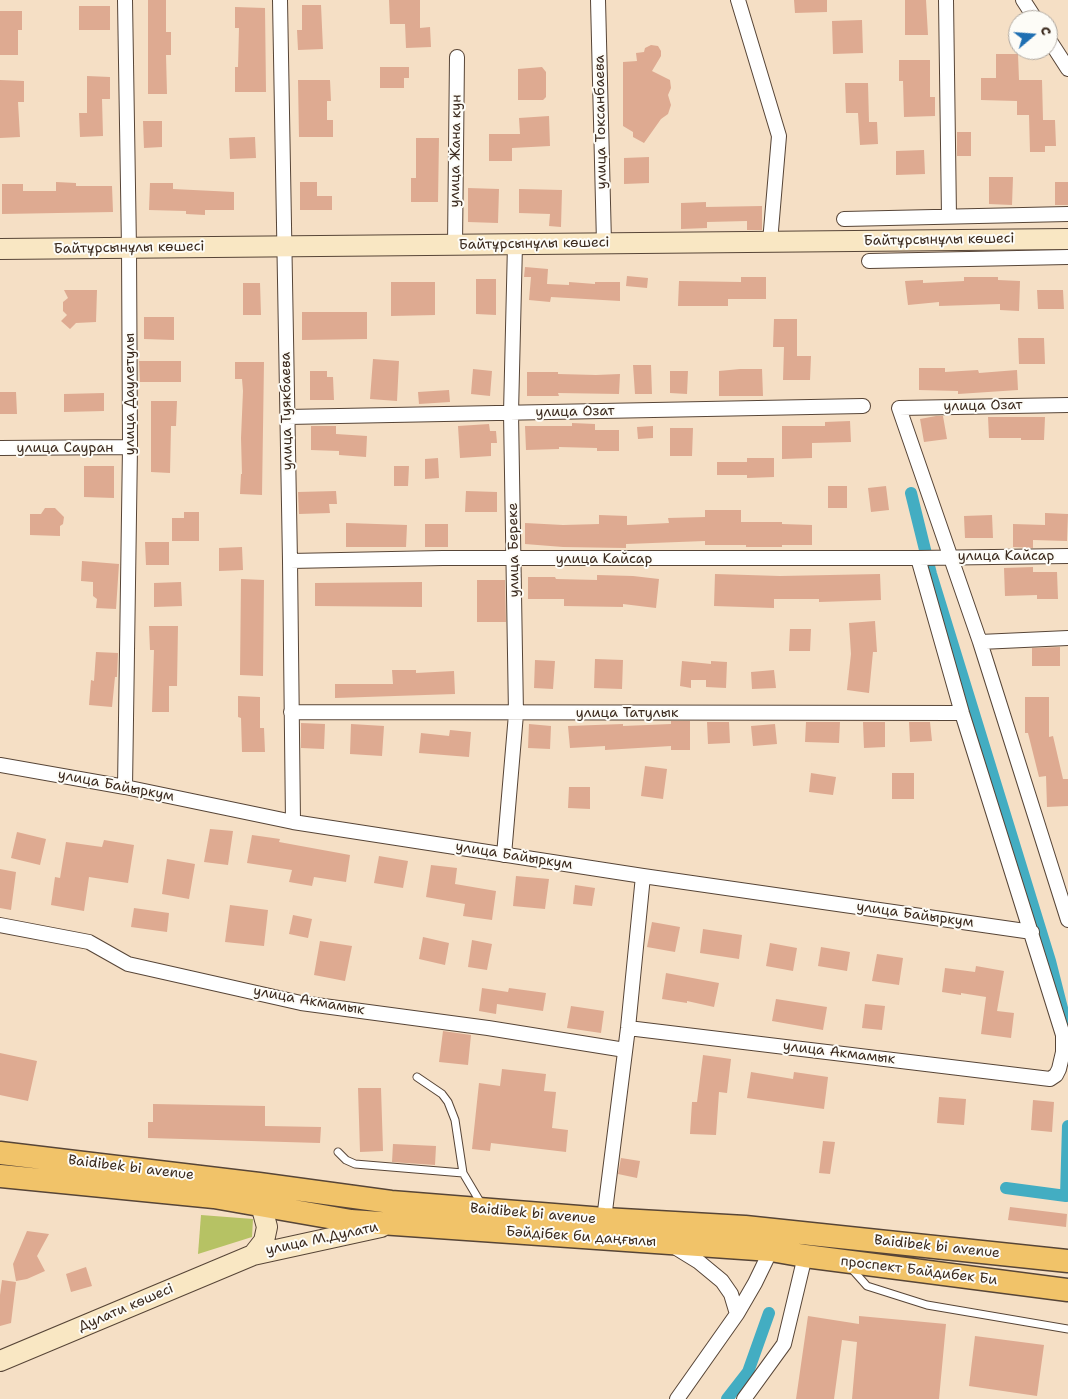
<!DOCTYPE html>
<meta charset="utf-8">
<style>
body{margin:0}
#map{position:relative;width:1068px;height:1399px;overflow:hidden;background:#f5dfc5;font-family:"Shantell Sans",sans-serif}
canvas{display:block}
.north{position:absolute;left:1008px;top:10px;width:50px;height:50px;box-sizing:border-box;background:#fdfcf7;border:1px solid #afa8a0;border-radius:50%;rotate:72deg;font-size:14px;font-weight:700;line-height:20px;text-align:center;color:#3b2a1e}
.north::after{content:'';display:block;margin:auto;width:18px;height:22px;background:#1f6fb2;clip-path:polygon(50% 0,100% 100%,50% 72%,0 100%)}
</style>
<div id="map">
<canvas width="1068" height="1399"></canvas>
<div class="north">С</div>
</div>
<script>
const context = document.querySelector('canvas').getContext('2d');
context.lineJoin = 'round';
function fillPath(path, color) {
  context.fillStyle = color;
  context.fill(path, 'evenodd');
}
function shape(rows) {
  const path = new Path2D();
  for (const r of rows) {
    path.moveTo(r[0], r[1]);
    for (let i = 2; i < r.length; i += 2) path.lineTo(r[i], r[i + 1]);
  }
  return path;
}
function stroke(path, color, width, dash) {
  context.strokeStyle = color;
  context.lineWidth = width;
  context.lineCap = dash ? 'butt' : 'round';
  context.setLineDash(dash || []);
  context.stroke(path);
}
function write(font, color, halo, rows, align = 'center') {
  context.font = font + ' "Shantell Sans",sans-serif';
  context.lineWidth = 4;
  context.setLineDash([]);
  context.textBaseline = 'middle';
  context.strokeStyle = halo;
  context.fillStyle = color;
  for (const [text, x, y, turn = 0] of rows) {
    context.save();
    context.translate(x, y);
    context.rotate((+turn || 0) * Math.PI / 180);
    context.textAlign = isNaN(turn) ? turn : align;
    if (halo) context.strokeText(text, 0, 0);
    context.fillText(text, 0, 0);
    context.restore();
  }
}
const green = shape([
 [201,1215,253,1219,252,1237,198,1254]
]);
const canal = shape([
 [911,493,931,574,1050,961,1065,1020],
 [1006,1188,1066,1196,1068,1126],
 [727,1399,748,1372,769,1313]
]);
const building = shape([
 [148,0,166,0,166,32,171,32,171,55,166,55,167,94,148,94],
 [389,0,420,0,420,28,430,27,431,47,406,48,405,24,390,24],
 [794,0,827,0,827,12,795,13],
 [905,0,926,0,928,35,905,35],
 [302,5,321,5,323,49,298,50,297,30,302,30],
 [79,6,110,6,110,30,79,30],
 [235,7,265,8,266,92,235,92,235,67,238,67,239,28,235,28],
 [0,11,22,11,22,30,18,30,18,55,0,55],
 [862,20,863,53,833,54,832,21],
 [651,45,658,46,661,51,661,56,652,71,670,80,671,88,668,95,671,105,668,114,661,119,644,143,633,137,633,132,623,126,623,62,637,61,636,53,644,52,645,48],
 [996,54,1018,54,1019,80,1042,80,1043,120,1055,120,1056,146,1045,146,1045,152,1030,152,1029,115,1017,115,1017,101,981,100,981,78,996,78],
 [899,60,930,60,930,97,935,97,935,116,904,117,903,81,899,81],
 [380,67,409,67,409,78,404,78,404,88,380,88],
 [542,67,546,72,546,97,543,100,518,100,518,69],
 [87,76,110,77,110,99,102,99,103,136,80,137,79,113,87,113],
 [0,80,24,81,24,102,18,102,20,137,0,138],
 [298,80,330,80,331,101,327,101,327,120,333,120,333,137,299,137],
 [845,83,868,83,869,122,877,122,878,144,860,145,858,113,846,113],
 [549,116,550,146,512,148,512,161,489,161,489,134,520,134,519,118],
 [143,121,162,121,162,147,144,148],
 [957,132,971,132,971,156,957,156],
 [255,137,256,158,230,159,229,138],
 [416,138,439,138,438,202,411,202,411,178,416,178],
 [924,150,925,174,896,175,896,151],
 [649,157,649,183,624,184,624,158],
 [989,177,1013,177,1012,205,989,204],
 [56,182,76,183,76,186,112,186,113,212,2,214,2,184,23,184,23,191,56,191],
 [300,182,317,182,317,196,332,196,332,210,300,210],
 [1055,182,1068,182,1068,205,1055,205],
 [150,183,173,183,173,189,234,192,234,210,205,210,205,215,186,214,186,211,149,210],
 [468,188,499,189,498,223,468,222],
 [519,189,562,190,561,227,549,226,550,214,519,213],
 [706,202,706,207,762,206,762,230,747,230,747,221,707,222,707,228,681,229,681,203],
 [525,267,548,269,547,284,569,285,569,282,595,284,595,282,620,282,620,301,551,297,550,302,529,300,531,277,524,277],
 [627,276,648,278,647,288,626,286],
 [741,277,766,277,766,299,728,299,728,306,678,306,679,281,741,282],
 [964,277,998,277,998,280,1020,281,1019,311,1000,310,1000,304,939,306,939,302,908,305,905,281,923,280,923,283,964,281],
 [476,279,496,279,496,315,476,314],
 [391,282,435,282,435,315,391,316],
 [243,283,260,283,261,315,243,315],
 [64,290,97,290,96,322,76,323,70,329,61,321,67,315,63,311,63,302,68,298],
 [1037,290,1063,290,1064,309,1038,309],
 [302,312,367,312,367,339,302,340],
 [144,317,174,317,174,340,144,339],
 [774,319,797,319,797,356,811,356,810,380,783,380,784,347,773,347],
 [1018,338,1044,338,1045,364,1019,364],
 [373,359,399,361,397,401,370,399],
 [139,361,181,361,181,382,140,382],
 [235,362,264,362,262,495,240,494,241,474,242,474,241,438,243,391,242,379,235,379],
 [633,365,651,365,652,394,635,394],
 [919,368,945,368,945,372,978,370,979,373,1017,370,1018,390,958,394,958,391,919,390],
 [473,369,492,371,490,396,471,394],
 [740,369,762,369,763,396,719,396,719,371],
 [310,371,327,371,327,377,333,377,334,400,310,400],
 [670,371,688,371,687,394,670,393],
 [527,372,558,372,558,374,596,375,620,374,619,394,558,393,559,396,527,396],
 [449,390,450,402,419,404,418,392],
 [0,392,16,392,17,414,0,414],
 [104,393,104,411,64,412,64,394],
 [151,401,177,401,176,426,171,426,170,473,151,472],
 [936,416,943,416,947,439,924,442,920,419],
 [988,417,1045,417,1044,440,1021,440,1021,438,989,438],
 [850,421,851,442,812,443,812,458,782,459,782,426,825,426,825,422],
 [572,423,595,424,595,430,619,430,619,451,597,451,597,448,559,447,559,449,526,450,525,426,572,426],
 [489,424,490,431,496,431,497,443,491,443,491,456,460,458,458,426],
 [311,426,336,426,336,434,367,436,366,457,339,455,339,451,311,450],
 [653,426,653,438,638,439,637,427],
 [670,428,693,428,692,456,670,456],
 [438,458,439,478,425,479,425,459],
 [747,458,774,458,774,477,747,478,747,475,717,475,717,462,747,462],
 [84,466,114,466,114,498,84,497],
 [394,466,409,466,408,486,394,486],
 [828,486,847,486,847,508,828,508],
 [886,486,889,510,871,512,868,488],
 [336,491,337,504,329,504,330,513,299,514,298,492],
 [466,491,497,492,497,512,465,512],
 [45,508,55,508,64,517,63,524,60,526,60,536,30,535,30,514,41,514],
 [705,510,741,510,741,522,782,522,782,524,812,525,812,545,782,545,782,547,746,547,746,545,705,545,705,541,626,544,626,548,563,547,525,544,525,523,563,525,599,524,599,515,627,516,627,525,669,523,668,518,705,517],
 [184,512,199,512,199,541,172,541,172,518,184,518],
 [1045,513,1068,514,1067,541,1033,540,1033,548,1013,547,1013,524,1045,525],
 [992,515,993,538,965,538,964,516],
 [346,523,407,525,406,547,346,547],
 [425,524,448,524,448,547,425,547],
 [145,542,169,542,169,565,146,565],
 [242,547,243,570,219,571,219,548],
 [82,561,119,564,116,609,96,608,97,599,93,596,93,582,81,581],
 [1033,567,1033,572,1057,572,1058,599,1037,599,1037,595,1005,596,1004,568],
 [715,574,780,576,880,574,881,600,819,602,819,599,774,599,774,608,714,606],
 [597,575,633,576,659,579,656,608,623,604,623,607,564,606,564,599,528,599,528,577,555,577,556,579,597,580],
 [241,579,264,580,263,676,240,675],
 [477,580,505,580,506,622,477,622],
 [181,582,182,606,154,607,154,583],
 [422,582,422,607,315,606,315,583],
 [875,621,877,652,873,652,869,693,847,690,851,654,849,623],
 [149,626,178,626,177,686,169,686,169,712,152,712,154,650,150,650],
 [790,629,811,629,810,651,789,651],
 [1060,647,1060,666,1032,666,1032,648],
 [96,652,118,653,117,677,115,677,112,707,89,705,91,680,94,681],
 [595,659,623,660,622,689,594,688],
 [535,660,555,661,553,689,534,688],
 [682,661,711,664,711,661,727,662,726,688,706,687,706,680,691,680,691,688,680,686],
 [392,670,416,670,416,673,454,671,455,694,335,698,335,684,393,684],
 [774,670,776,688,752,689,751,672],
 [238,696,260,697,260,728,264,728,265,752,242,752,241,718,238,717],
 [1025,697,1049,697,1049,737,1053,736,1063,779,1068,779,1068,806,1047,807,1046,776,1039,777,1028,733,1025,733],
 [671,721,690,721,690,750,671,750,671,746,605,750,605,746,570,748,568,726,623,724,623,726,671,724],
 [707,722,729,722,730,743,708,744],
 [806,722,840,722,839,743,805,742],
 [863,722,885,722,885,747,864,748],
 [909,722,930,722,932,741,910,742],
 [301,723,325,724,324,749,301,748],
 [351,724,384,726,382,756,350,754],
 [529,724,551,726,550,749,528,748],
 [775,724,777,744,753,746,751,726],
 [450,730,471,732,469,757,419,753,421,733,449,736],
 [645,766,667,769,663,799,641,796],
 [811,773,836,777,833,795,809,792],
 [892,773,914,773,914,799,892,799],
 [569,787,590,787,590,809,568,808],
 [210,829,233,831,228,865,204,862],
 [17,832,46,839,40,865,11,858],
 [252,835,280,839,279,842,350,855,346,882,314,877,312,886,289,882,292,870,247,863],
 [104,840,134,845,128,883,89,877,84,911,51,905,55,877,60,878,66,842,102,847],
 [379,856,408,861,403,888,374,883],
 [167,859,195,864,189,899,162,894],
 [431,865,457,868,455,884,496,891,492,920,463,916,465,904,426,897],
 [0,869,16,872,11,910,0,908],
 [516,876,549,879,545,909,513,906],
 [575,885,595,888,592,906,573,904],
 [230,905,268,910,264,946,225,942],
 [134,908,169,913,167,932,131,927],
 [293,915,312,919,308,938,289,934],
 [652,922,680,927,675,952,647,947],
 [703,929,742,935,739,959,700,953],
 [423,937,449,943,445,965,419,959],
 [472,940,492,944,487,970,468,967],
 [320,941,352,946,345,981,314,975],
 [770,943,797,948,793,971,766,966],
 [821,947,850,952,847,971,818,966],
 [877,954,903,958,899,985,872,981],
 [976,966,1004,971,997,1011,1014,1013,1011,1038,981,1034,986,997,961,993,961,995,942,992,945,968,975,972],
 [666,973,719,983,714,1007,687,1001,687,1003,662,999],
 [482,988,508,992,509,988,546,993,543,1011,497,1004,496,1014,479,1011],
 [776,999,827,1007,823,1030,772,1021],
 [865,1004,885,1006,882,1030,862,1028],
 [571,1006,604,1011,601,1033,567,1028],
 [443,1031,471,1035,468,1065,439,1062],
 [0,1053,37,1061,28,1101,0,1095],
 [703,1055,731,1059,727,1093,719,1092,716,1135,690,1134,692,1102,697,1102],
 [502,1069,546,1074,544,1091,556,1092,552,1128,568,1130,566,1152,491,1143,490,1151,472,1149,479,1083,500,1086],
 [751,1072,793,1079,794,1072,828,1077,824,1109,747,1098],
 [358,1088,381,1088,383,1151,360,1152],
 [939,1097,966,1099,964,1125,937,1123],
 [1033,1100,1054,1102,1052,1132,1031,1130],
 [153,1104,265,1106,265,1126,321,1127,320,1143,148,1138,148,1122,153,1122],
 [823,1141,835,1142,830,1174,819,1173],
 [393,1144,436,1146,435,1165,392,1162],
 [621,1158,640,1161,637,1178,618,1174],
 [1010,1207,1067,1214,1066,1227,1008,1220],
 [27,1231,49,1234,37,1256,45,1271,27,1279,16,1281,13,1264],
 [86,1267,92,1286,71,1292,66,1274],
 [2,1280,16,1282,11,1323,0,1326,0,1295],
 [808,1316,859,1324,859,1316,946,1324,939,1399,852,1399,857,1342,842,1340,834,1399,796,1399],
 [975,1336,1044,1345,1037,1396,969,1386]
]);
const service = shape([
 [417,1077,442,1094,448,1102,455,1120,463,1173],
 [338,1152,346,1160,355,1164,463,1173,482,1205],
 [851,1268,867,1286,927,1305,1068,1329]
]);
const minor = shape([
 [280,0,290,561,293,822],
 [598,0,604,243],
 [738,0,779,136,770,242],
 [946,0,949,216],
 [1023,0,1036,20],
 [1048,38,1068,69],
 [844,219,1068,214],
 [455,245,457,57],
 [869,261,1068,257],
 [1068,405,899,408,980,642,1068,920],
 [287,417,863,406],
 [0,448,130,447],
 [290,561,443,558,918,558,1068,556],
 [980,642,1068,638],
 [291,712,962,713],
 [0,765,125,787,293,822,643,876,1032,932],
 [125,787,130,447,129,248,125,0],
 [504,855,516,714,511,413,515,244],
 [0,925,89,942,128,964,301,1003,488,1028,625,1050],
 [628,1028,1050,1079,1056,1075,1059,1069,1063,1052,1063,1035,962,713,918,558],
 [604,1219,628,1028,643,876],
 [673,1246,699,1262,722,1281,731,1294,737,1314],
 [677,1399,737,1314,755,1283,771,1250],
 [744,1399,784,1344,805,1256]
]);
const secondary = shape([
 [0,249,1068,239],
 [253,1255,264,1241,267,1227,261,1205],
 [0,1361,253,1255,381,1227]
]);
const primary = shape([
 [0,1153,259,1184,391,1202,604,1219,745,1227,1068,1261],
 [0,1176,214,1197,351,1221,771,1250,805,1256,1068,1290]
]);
const streetNames = [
 ["улица Токсанбаева",601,122,-91],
 ["улица Жана кун",456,151,-89],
 ["Байтұрсынұлы көшесі",939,240,-1],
 ["Байтұрсынұлы көшесі",534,244,-1],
 ["Байтұрсынұлы көшесі",129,248,-1],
 ["улица Даулетулы",130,394,-90],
 ["улица Озат",983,406,-1],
 ["улица Туякбаева",287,411,-91],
 ["улица Озат",575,412,-1],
 ["улица Сауран",65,448],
 ["улица Береке",514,550,-91],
 ["улица Кайсар",1006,556],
 ["улица Кайсар",604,559],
 ["улица Татулык",627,713],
 ["улица Байыркум",116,786,11],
 ["улица Байыркум",514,856,9],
 ["улица Байыркум",915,915,8],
 ["улица Акмамык",309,1001,10],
 ["улица Акмамык",839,1053,7],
 ["Baidibek bi avenue",131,1168,7],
 ["Baidibek bi avenue",533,1214,5],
 ["Бәйдібек би даңғылы",581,1237,4],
 ["улица М.Дулати",322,1239,-12],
 ["Baidibek bi avenue",937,1247,6],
 ["проспект Байдибек Би",919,1271,7],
 ["Дулати көшесі",126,1308,-23]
];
fillPath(green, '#b6c264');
stroke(canal, '#43adc2', 12);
fillPath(building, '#deaa91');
stroke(service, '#574537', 9);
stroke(minor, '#574537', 16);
stroke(secondary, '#574537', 22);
stroke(primary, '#574537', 25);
stroke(service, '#fff', 7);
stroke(minor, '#fff', 14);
stroke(secondary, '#f9e7c3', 20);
stroke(primary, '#f1c369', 22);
write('14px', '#3b2a1e', '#fdfcf7', streetNames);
</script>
